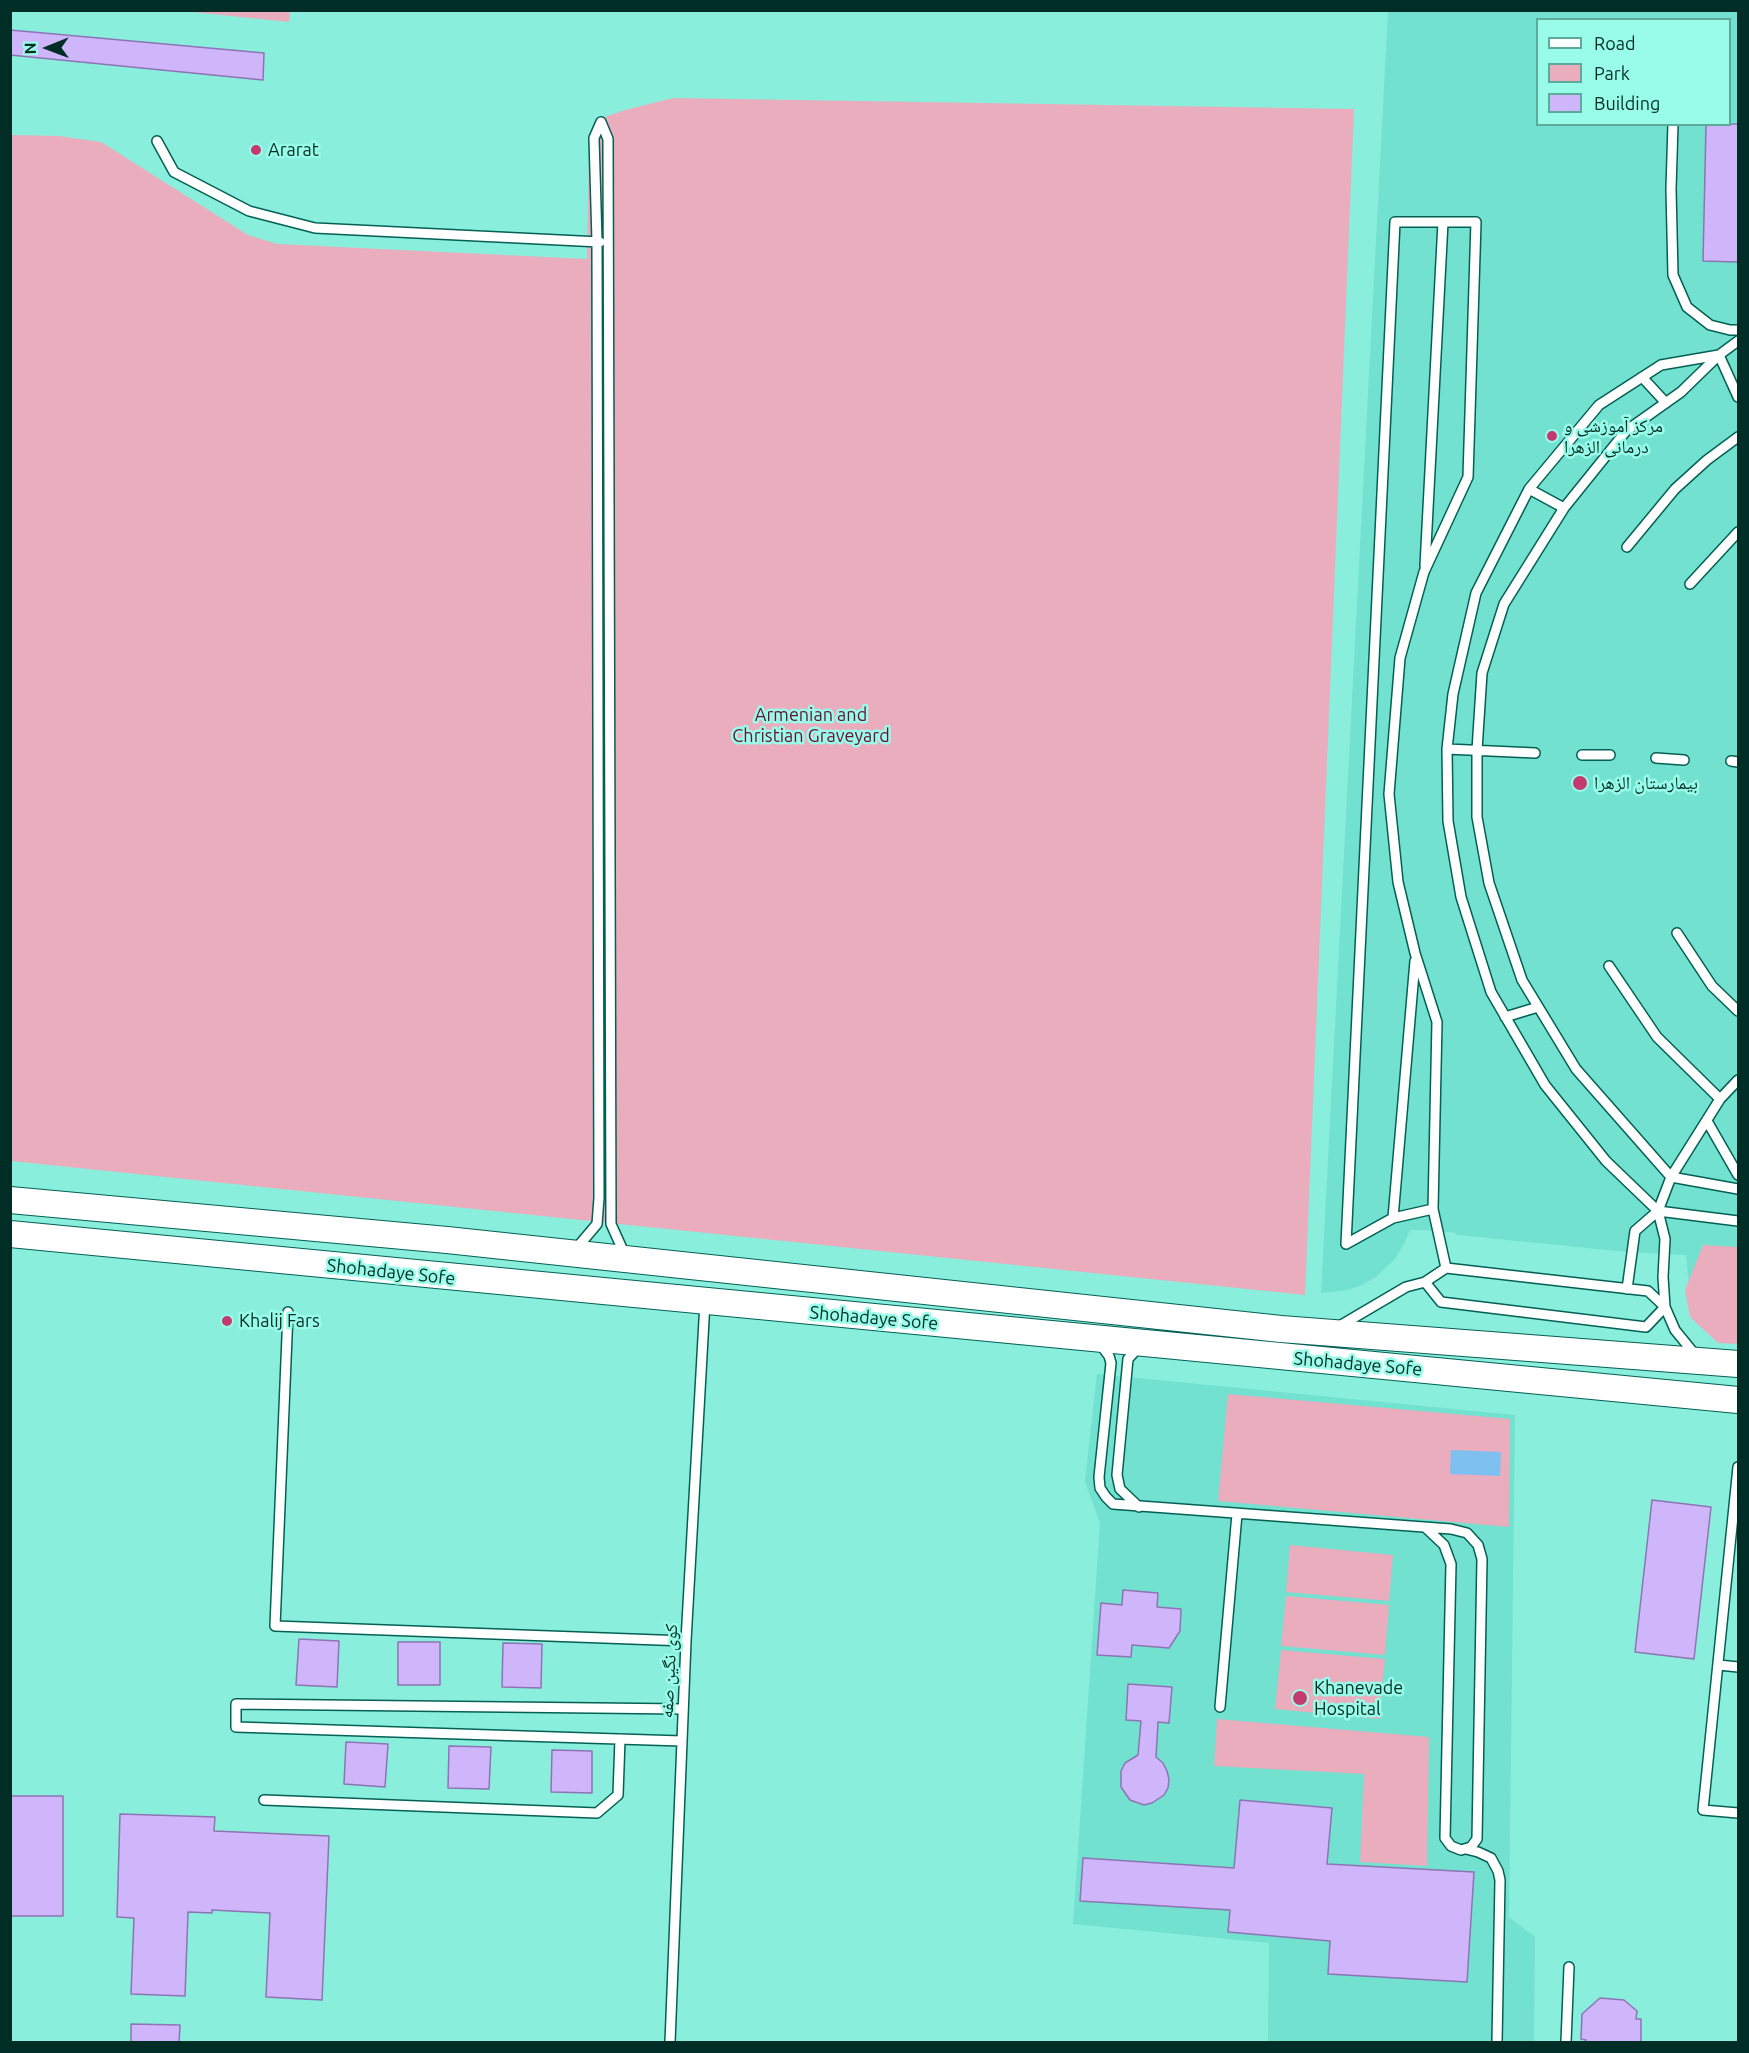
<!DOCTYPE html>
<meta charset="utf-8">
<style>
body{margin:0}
#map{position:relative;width:1749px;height:2053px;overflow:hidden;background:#8aeedc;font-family:Ubuntu,sans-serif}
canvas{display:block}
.frame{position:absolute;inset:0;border:12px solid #002e27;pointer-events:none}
.legend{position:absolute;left:1536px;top:18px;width:195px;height:108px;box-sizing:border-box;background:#98fce9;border:2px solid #5baa9b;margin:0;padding:8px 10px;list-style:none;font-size:18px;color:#002e27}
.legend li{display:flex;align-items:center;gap:12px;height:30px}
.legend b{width:30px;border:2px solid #5baa9b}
.north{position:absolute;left:18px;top:18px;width:60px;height:60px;-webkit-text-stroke:4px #98fce9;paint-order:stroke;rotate:269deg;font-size:16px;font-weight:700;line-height:24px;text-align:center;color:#002e27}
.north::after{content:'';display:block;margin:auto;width:21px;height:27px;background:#002e27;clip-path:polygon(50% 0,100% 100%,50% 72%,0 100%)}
</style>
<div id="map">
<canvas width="1749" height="2053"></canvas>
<div class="frame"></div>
<ul class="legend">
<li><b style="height:8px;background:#fff"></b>Road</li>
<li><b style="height:16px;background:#eaadbe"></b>Park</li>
<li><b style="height:16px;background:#cfb6fa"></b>Building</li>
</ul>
<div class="north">N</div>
</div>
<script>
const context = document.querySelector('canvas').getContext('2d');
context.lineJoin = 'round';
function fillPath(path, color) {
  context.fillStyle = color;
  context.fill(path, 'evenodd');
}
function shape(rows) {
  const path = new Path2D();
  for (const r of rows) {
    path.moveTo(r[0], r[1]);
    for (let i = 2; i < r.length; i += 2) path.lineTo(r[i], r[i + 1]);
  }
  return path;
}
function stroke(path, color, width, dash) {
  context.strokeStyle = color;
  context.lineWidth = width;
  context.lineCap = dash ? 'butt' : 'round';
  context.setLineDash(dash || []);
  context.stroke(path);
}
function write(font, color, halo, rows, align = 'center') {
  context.font = font + ' Ubuntu,"Noto Naskh Arabic",sans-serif';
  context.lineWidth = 5;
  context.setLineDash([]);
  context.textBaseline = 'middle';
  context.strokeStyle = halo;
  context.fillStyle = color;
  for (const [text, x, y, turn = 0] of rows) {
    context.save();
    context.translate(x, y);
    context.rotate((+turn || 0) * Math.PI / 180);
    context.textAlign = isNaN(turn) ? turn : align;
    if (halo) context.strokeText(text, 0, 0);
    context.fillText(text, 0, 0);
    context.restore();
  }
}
const built = shape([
 [1388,11,1738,11,1738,1333,1692,1288,1688,1276,1686,1255,1628,1252,1458,1235,1452,1232,1435,1232,1427,1230,1410,1230,1404,1244,1395,1259,1376,1277,1362,1285,1348,1290,1321,1293],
 [1538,20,1730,20,1730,124,1538,124],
 [1097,1374,1515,1415,1509,1917,1535,1937,1534,2042,1268,2042,1269,1943,1073,1924,1100,1523,1085,1482]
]);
const green = shape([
 [182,11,290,11,289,22],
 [673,98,1354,109,1305,1295,11,1161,11,135,59,136,101,142,248,235,277,244,587,259,589,136,602,118,625,110],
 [1703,1245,1738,1247,1738,1344,1718,1343,1690,1317,1685,1290],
 [1228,1394,1510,1419,1509,1527,1218,1501],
 [1290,1545,1393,1555,1389,1601,1286,1592],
 [1286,1596,1389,1605,1385,1655,1281,1646],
 [1281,1650,1385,1659,1379,1719,1275,1709],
 [1217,1719,1429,1737,1427,1866,1360,1862,1364,1774,1214,1766]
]);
const water = shape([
 [1451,1450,1501,1452,1500,1476,1450,1474]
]);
const building = shape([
 [10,30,264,53,263,80,10,55,10,30],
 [1711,124,1738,124,1738,262,1703,261,1706,126,1711,124],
 [1652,1500,1711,1507,1694,1659,1635,1652,1652,1500],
 [1123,1590,1158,1593,1157,1607,1181,1609,1180,1631,1169,1648,1132,1645,1131,1657,1097,1655,1101,1603,1122,1605,1123,1590],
 [299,1639,339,1641,337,1687,296,1685,299,1639],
 [398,1642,440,1642,440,1685,398,1685,398,1642],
 [503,1643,542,1644,541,1688,502,1687,503,1643],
 [1128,1684,1172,1687,1169,1723,1158,1722,1156,1757,1163,1763,1167,1771,1169,1779,1168,1788,1164,1795,1152,1803,1144,1805,1130,1800,1121,1787,1121,1771,1125,1763,1138,1755,1141,1721,1126,1720,1128,1684],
 [346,1742,388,1744,385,1787,344,1784,346,1742],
 [449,1746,491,1747,489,1789,448,1788,449,1746],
 [552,1750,592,1751,592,1793,551,1792,552,1750],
 [10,1796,63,1796,63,1916,10,1916,10,1796],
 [1240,1800,1332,1808,1327,1864,1474,1872,1467,1982,1328,1974,1330,1941,1228,1932,1230,1910,1080,1901,1083,1858,1234,1868,1240,1800],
 [120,1814,215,1817,214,1831,329,1836,322,2000,266,1997,270,1913,212,1910,212,1913,188,1912,185,1996,131,1994,134,1918,117,1917,120,1814],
 [1600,1998,1624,2000,1637,2011,1636,2019,1641,2019,1641,2043,1585,2043,1586,2040,1581,2039,1582,2014,1600,1998],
 [131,2024,180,2025,179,2043,131,2043,131,2024]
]);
const service = shape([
 [601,122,608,139,611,1224,625,1255],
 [1673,124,1671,189,1673,275,1687,307,1710,325,1730,330,1738,330],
 [157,141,174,172,249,211,315,228,600,242],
 [1738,341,1719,355,1681,392,1626,431,1564,508,1504,604,1482,673,1477,750,1477,817,1489,883,1522,980,1576,1069,1671,1177,1738,1189],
 [1719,355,1661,365,1599,405,1529,489,1476,593,1453,694,1447,749,1448,821,1461,897,1491,992,1545,1085,1606,1161,1658,1211,1738,1221],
 [1719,355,1738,397],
 [1642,377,1666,403],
 [1529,489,1564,508],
 [1627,547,1675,489,1707,460,1738,437],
 [1425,566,1443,222],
 [1690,584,1738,532],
 [1447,749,1535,753],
 [1582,755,1610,755],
 [1656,758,1684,760],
 [1731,761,1738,762],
 [1677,933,1712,986,1738,1011],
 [1609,966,1657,1037,1720,1099],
 [1505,1017,1538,1007],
 [1707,1121,1738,1175],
 [1658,1211,1671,1177,1720,1099,1738,1080],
 [1393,1218,1415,961],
 [1346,1244,1395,222,1476,222,1468,477,1424,572,1400,658,1389,794,1398,882,1415,953,1437,1022,1433,1209,1446,1268],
 [1346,1244,1393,1218,1433,1209],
 [575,1250,597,1224,599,1198,597,241,594,138,601,122],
 [1425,1282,1441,1302,1646,1327,1665,1307],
 [1627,1289,1635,1231,1658,1211,1665,1239,1663,1277,1665,1307,1675,1330,1697,1357],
 [288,1312,275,1626,686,1641],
 [1338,1327,1406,1287,1425,1282,1446,1268,1648,1291,1665,1307],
 [1100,1344,1109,1356,1111,1363,1099,1477,1100,1488,1106,1497,1113,1504,1451,1529,1467,1533,1478,1545,1482,1559,1477,1839,1471,1847,1461,1850,1451,1846,1445,1838,1451,1564,1444,1545,1426,1528],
 [1138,1348,1128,1359,1117,1475,1120,1489,1139,1507],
 [1738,1467,1703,1810,1738,1813],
 [1719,1665,1738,1667],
 [1220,1707,1237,1514],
 [682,1741,236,1727,236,1704,683,1709],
 [264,1800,597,1813,618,1795,620,1739],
 [1466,1849,1478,1852,1491,1858,1498,1871,1500,1880,1497,2042],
 [670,2042,686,1641,705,1302],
 [1566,2042,1569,1967]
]);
const secondary = shape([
 [10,1200,447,1240,1281,1329,1738,1364],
 [10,1234,1738,1400]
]);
const markers = [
 [256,150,6,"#c43970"],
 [1552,436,6,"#c43970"],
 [1580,783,8,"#c43970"],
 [227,1321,6,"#c43970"],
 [1300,1698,8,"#c43970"]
];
const poiNames = [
 ["Ararat",268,150],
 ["مرکز آموزشی و",1564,426],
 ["درمانی الزهرا",1564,447],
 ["بیمارستان الزهرا",1594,783],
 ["Khalij Fars",239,1321],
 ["Khanevade",1314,1688],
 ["Hospital",1314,1709]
];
const parkNames = [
 ["Armenian and",811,715],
 ["Christian Graveyard",811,736]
];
const streetNames = [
 ["Shohadaye Sofe",391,1272,6],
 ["Shohadaye Sofe",874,1318,5],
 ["Shohadaye Sofe",1358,1364,5],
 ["کوی نگین صفه",669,1671,-87]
];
fillPath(built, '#72e1cf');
fillPath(green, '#eaadbe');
fillPath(water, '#7ec1f1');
fillPath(building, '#cfb6fa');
stroke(building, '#8d74b4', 1.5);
stroke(service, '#036055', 12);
stroke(secondary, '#036055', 28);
stroke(service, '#fff', 9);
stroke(secondary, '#fff', 26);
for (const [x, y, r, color] of markers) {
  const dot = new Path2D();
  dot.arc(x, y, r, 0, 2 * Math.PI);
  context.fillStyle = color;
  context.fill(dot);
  stroke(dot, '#98fce9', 2);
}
write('18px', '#002e27', '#98fce9', poiNames, 'left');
write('18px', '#6a0e36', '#98fce9', parkNames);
write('18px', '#002e27', '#98fce9', streetNames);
</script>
